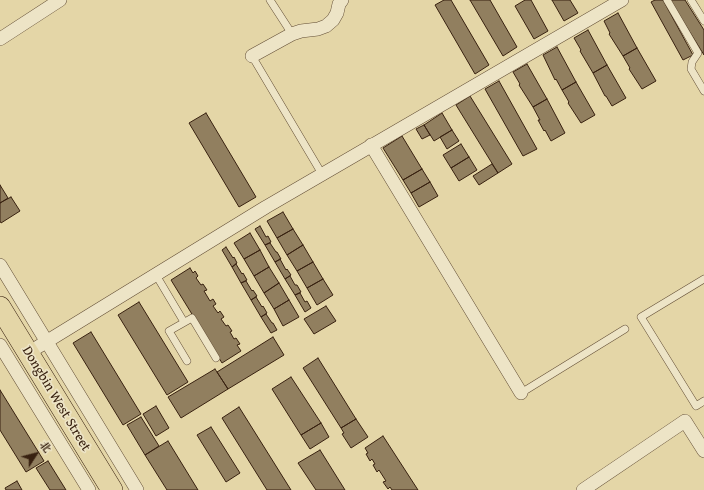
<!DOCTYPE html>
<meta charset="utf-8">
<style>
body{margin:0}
#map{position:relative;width:704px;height:490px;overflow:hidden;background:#e4d6a7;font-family:"Gentium Book Plus","Noto Serif SC",serif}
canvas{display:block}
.north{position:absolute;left:16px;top:434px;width:40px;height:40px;-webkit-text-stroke:3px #ede4c6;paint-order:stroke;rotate:54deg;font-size:11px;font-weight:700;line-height:16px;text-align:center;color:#382110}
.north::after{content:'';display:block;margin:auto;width:14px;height:18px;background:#382110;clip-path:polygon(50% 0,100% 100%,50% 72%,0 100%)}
</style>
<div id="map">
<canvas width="704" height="490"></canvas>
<div class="north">北</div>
</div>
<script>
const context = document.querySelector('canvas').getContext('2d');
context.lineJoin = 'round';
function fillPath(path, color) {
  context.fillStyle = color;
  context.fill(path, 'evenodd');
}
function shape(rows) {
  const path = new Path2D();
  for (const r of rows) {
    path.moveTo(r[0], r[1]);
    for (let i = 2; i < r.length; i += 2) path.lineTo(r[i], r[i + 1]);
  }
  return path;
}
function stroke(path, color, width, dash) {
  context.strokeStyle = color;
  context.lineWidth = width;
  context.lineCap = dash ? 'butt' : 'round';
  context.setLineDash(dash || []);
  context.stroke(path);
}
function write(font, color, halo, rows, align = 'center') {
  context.font = font + ' "Gentium Book Plus",serif';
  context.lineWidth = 3.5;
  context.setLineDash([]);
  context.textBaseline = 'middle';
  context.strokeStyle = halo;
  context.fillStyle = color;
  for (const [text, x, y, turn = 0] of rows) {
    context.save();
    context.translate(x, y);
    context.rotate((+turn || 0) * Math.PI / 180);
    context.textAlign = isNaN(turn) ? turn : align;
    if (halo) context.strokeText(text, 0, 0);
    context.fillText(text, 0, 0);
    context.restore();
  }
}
const building = shape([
 [444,0,451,0,489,65,475,74,435,5,444,0],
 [470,0,490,0,517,47,503,56,470,0],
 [525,0,531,0,548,31,534,39,515,6,525,0],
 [552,0,570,0,578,13,564,21,552,0],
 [655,0,663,0,693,55,683,60,651,2,655,0],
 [670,0,685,0,704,30,704,55,670,0],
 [618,13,637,48,623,56,609,34,610,33,604,21,618,13],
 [588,30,607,65,593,73,580,51,581,50,574,38,588,30],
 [557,47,576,82,562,90,556,79,555,80,543,55,557,47],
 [637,48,656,81,642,89,629,69,630,68,623,56,637,48],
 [527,64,547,99,533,107,519,85,520,84,513,72,527,64],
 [607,65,626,98,612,106,606,96,605,96,593,73,607,65],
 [499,81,537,149,523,156,485,89,499,81],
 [576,82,595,115,581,123,568,103,569,102,562,90,576,82],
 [470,96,512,164,498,173,456,105,470,96],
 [547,99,565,133,551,141,545,130,544,131,538,120,540,120,533,107,547,99],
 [206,113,256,197,239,207,189,123,206,113],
 [442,113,452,130,434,141,424,125,442,113],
 [424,125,430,135,422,139,416,129,424,125],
 [452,130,459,141,447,149,440,137,452,130],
 [402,136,422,169,403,180,383,148,402,136],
 [461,144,469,157,451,168,443,155,461,144],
 [469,157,477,170,459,181,451,168,469,157],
 [492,164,498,173,479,185,473,176,492,164],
 [422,169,430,182,411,193,403,180,422,169],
 [430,182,438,196,419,207,411,193,430,182],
 [0,185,8,198,0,203,0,185],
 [11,197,20,211,1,223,0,221,0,203,11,197],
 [283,212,293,229,277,238,267,221,283,212],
 [260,226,266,237,268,236,271,242,265,245,255,229,260,226],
 [293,229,303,245,287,255,277,238,293,229],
 [250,233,260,250,244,259,234,243,250,233],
 [270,243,276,252,277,252,281,259,275,262,265,245,270,243],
 [303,245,313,262,297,271,287,255,303,245],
 [226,247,233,258,234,257,237,263,232,267,222,250,226,247],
 [260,250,269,267,254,276,244,259,260,250],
 [280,259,286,270,287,269,291,275,285,279,275,262,280,259],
 [313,262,323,279,307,288,297,271,313,262],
 [236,264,242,274,243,273,247,280,241,283,232,267,236,264],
 [269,267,279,283,264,293,254,276,269,267],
 [190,268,193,273,195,271,198,276,196,278,201,285,203,284,207,290,204,291,210,301,213,299,216,304,213,306,218,313,220,311,224,317,221,319,226,326,228,325,232,331,230,332,234,339,236,338,240,344,237,345,241,351,222,363,171,280,190,268],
 [290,276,295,285,297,285,301,292,295,295,285,279,290,276],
 [323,279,333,295,317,305,307,288,323,279],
 [246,281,252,291,253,290,257,296,251,300,241,283,246,281],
 [279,283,289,300,274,309,264,293,279,283],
 [300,293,305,302,307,301,311,308,305,312,295,295,300,293],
 [256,297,262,307,263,306,267,313,261,317,251,300,256,297],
 [289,300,299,317,283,326,274,309,289,300],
 [139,302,188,382,167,395,118,315,139,302],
 [326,306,336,321,314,334,304,319,326,306],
 [266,314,272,323,273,323,277,330,271,333,261,317,266,314],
 [91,332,141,414,123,425,73,343,91,332],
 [273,337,284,355,228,389,217,372,273,337],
 [318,358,356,419,341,428,303,368,318,358],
 [215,369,228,389,181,418,168,397,215,369],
 [291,377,321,423,301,435,272,389,291,377],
 [0,390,44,461,26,472,0,430,0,390],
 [156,406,169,428,156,436,143,414,156,406],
 [239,407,291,490,267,490,222,418,239,407],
 [141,417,159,446,145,455,127,425,141,417],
 [356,419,368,437,351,448,342,434,344,433,341,428,356,419],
 [321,423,329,437,310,449,301,435,321,423],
 [211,427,240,473,226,482,197,435,211,427],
 [383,436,418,490,392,490,390,487,388,489,383,482,386,481,379,470,377,472,373,465,375,464,372,459,370,461,366,454,368,453,365,448,383,436],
 [168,441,198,490,167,490,145,455,168,441],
 [320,450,345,490,316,490,298,463,320,450],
 [48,461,66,490,50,490,36,468,48,461],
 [17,481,22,490,6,490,5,488,17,481]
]);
const lane = shape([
 [270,0,292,34],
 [667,0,698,53,692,62,691,69,704,91],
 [691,0,704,21],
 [252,56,322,174],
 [156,275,184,322],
 [704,279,641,317,696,406,704,401],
 [187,361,169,331,192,318,216,358],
 [521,393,625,329]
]);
const street = shape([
 [0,39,60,0],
 [252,56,292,34,301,31,318,29,326,26,333,20,337,13,339,4,342,0],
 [371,145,521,393],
 [0,265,137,490],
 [0,345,89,490],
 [28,353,266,207,622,0],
 [583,490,685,421,704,451]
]);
const primary = shape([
 [0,307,112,490]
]);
const streetNames = [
 ["Dongbin West Street",56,399,59]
];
fillPath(building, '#917f5f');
stroke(building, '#382110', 1);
stroke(lane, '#634e36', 8);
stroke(street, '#634e36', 14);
stroke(primary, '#382110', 22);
stroke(lane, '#ede4c6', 7);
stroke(street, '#ede4c6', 13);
stroke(primary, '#e4d6a7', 21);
write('14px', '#382110', '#ede4c6', streetNames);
</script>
